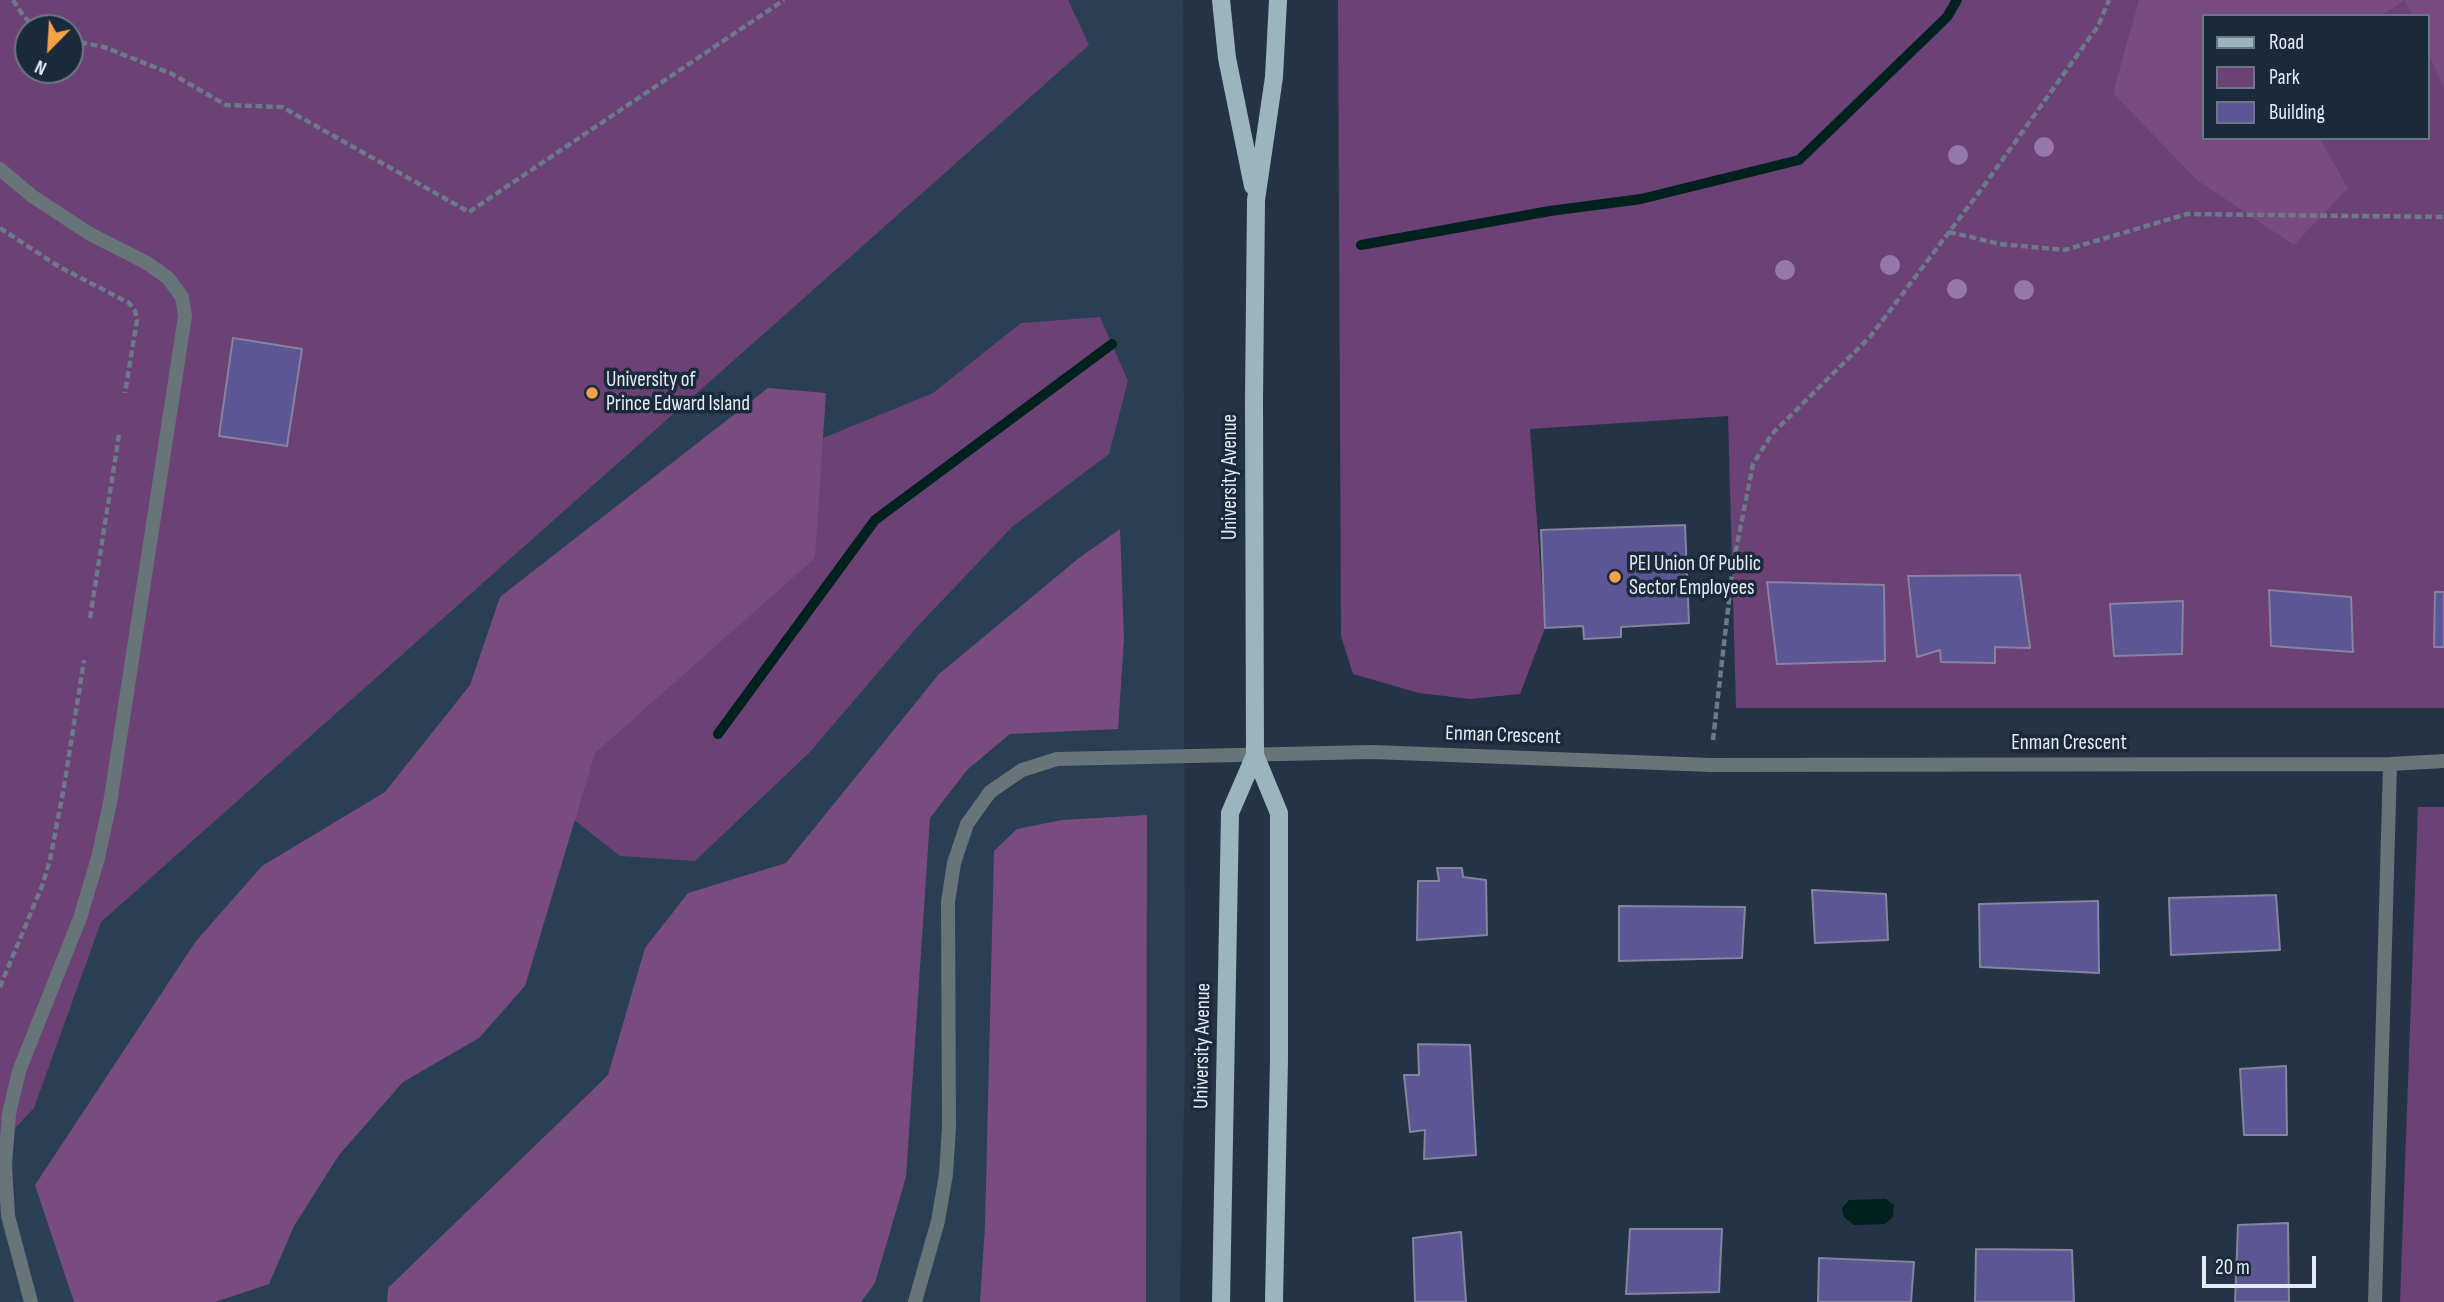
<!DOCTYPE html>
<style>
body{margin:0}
#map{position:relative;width:2444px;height:1302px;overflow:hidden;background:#243446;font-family:"Sofia Sans Condensed",sans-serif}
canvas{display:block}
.legend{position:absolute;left:2202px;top:14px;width:228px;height:126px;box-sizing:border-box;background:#1a2a3b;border:2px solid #6a7886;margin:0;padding:9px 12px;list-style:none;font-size:21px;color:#e2ecf7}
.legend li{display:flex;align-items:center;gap:14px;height:35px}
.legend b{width:35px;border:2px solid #6a7886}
.north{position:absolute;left:14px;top:14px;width:70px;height:70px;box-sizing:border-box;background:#1a2a3b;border:2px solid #6a7886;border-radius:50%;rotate:204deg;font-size:19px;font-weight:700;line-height:28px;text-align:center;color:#e2ecf7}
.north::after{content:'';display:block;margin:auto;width:24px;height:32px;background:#f7a248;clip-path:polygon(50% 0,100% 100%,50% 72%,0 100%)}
.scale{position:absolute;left:2202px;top:1256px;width:114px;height:32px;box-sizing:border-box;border:4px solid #e2ecf7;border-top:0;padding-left:9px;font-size:21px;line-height:24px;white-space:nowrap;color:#e2ecf7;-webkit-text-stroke:5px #1a2a3b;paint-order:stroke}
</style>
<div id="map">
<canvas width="2444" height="1302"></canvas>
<ul class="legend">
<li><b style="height:9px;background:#9ab5be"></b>Road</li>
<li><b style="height:19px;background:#6c4175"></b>Park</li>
<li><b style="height:19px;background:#5c5695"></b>Building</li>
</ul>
<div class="north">N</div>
<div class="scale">20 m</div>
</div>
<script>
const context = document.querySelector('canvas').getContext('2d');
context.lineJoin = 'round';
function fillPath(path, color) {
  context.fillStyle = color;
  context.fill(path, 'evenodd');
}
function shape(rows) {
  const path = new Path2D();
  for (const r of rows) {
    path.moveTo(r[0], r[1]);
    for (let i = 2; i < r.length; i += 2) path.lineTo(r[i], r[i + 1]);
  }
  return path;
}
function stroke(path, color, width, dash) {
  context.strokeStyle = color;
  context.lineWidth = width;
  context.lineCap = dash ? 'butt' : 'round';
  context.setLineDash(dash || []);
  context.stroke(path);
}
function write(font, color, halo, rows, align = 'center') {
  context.font = font + ' "Sofia Sans Condensed",sans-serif';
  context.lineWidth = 7;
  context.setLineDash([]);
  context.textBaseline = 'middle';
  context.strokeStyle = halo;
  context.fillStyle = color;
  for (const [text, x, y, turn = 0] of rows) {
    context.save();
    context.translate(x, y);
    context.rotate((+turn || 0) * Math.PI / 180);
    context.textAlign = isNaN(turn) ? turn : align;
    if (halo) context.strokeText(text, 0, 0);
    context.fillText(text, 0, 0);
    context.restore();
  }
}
const built = shape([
 [0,0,1183,0,1185,1064,1180,1302,0,1302],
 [28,28,70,28,70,70,28,70]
]);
const green = shape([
 [0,0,1068,0,1089,45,101,922,34,1108,0,1145],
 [28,28,70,28,70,70,28,70],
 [1338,0,2444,0,2444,708,1736,708,1728,416,1530,429,1545,628,1520,694,1470,699,1419,693,1353,674,1341,636],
 [2204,16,2428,16,2428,138,2204,138],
 [1100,317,1128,381,1109,454,1012,527,916,628,809,753,695,861,620,856,573,819,570,657,784,454,933,393,1021,323],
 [2418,807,2444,807,2444,1302,2400,1302]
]);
const forest = shape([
 [2139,0,2444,0,2444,88,2428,52,2428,16,2412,16,2405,0,2380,16,2204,16,2204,138,2319,138,2348,188,2294,245,2197,180,2113,93],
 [768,388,826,393,815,558,595,753,525,986,479,1038,403,1082,339,1155,294,1226,269,1284,215,1302,74,1302,35,1185,196,941,262,866,385,792,470,685,500,597],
 [1120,529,1124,639,1118,729,1010,734,967,770,930,818,906,1177,875,1283,861,1302,387,1302,388,1288,608,1075,645,948,688,893,786,863,939,674,1079,558],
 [1147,815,1146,1302,980,1302,985,1226,994,851,1017,829,1062,820]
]);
const water = shape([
 [1886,1199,1894,1205,1893,1217,1885,1224,1854,1225,1844,1217,1842,1208,1849,1200]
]);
const stream = shape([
 [1361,245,1550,211,1641,199,1799,160,1947,17,1957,0],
 [718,734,875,520,1112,344]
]);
const building = shape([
 [233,338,302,349,287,446,219,436,233,338],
 [1685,525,1689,623,1621,627,1621,637,1584,639,1583,626,1545,628,1541,530,1685,525],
 [2020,575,2030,648,1995,647,1995,663,1941,662,1940,650,1917,657,1908,576,2020,575],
 [1767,582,1884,585,1885,661,1777,664,1767,582],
 [2269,590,2351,597,2353,652,2271,646,2269,590],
 [2435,592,2444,592,2444,647,2434,647,2435,592],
 [2183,601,2182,654,2114,656,2110,604,2183,601],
 [1437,868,1462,868,1463,877,1486,880,1487,935,1417,940,1418,881,1439,881,1437,868],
 [1812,890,1886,894,1888,940,1815,943,1812,890],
 [2276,895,2280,950,2171,955,2169,898,2276,895],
 [2098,901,2099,973,1980,967,1979,904,2098,901],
 [1619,906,1745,907,1742,958,1619,961,1619,906],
 [1418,1044,1470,1045,1476,1155,1424,1159,1425,1130,1410,1132,1404,1075,1419,1075,1418,1044],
 [2286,1066,2287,1135,2244,1135,2240,1069,2286,1066],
 [2288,1223,2289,1302,2235,1302,2238,1225,2288,1223],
 [1630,1229,1722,1229,1719,1292,1626,1294,1630,1229],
 [1461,1232,1466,1302,1415,1302,1413,1238,1461,1232],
 [1976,1249,2072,1250,2074,1302,1975,1302,1976,1249],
 [1819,1258,1914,1262,1911,1302,1818,1302,1819,1258]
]);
const path = shape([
 [13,0,24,17,38,28],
 [70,40,104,47,172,74,226,105,282,107,469,212,784,0],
 [0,228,58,266,129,303,135,311,137,320,125,393],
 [1949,232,2000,244,2065,250,2187,214,2444,217],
 [90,618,119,435],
 [1713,740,1733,565,1753,464,1772,434,1870,337,1983,187,2098,26,2109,0],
 [0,987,42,886,50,860,64,787,84,660]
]);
const street = shape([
 [0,169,32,196,90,234,147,263,168,278,182,297,185,316,110,803,98,858,80,918,19,1071,9,1114,5,1165,8,1216,31,1302],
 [915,1302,938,1221,946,1174,949,1127,948,902,954,863,967,824,990,792,1022,770,1057,759,1372,752,1711,765,2390,764,2444,761],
 [2375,1302,2390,764]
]);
const primary = shape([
 [1221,0,1227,58,1253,186],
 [1221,1302,1230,813,1255,755],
 [1274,1302,1279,1060,1279,813,1255,755,1254,400,1256,200,1274,77,1278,0]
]);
const trees = [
 [2044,147],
 [1958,155],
 [1890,265],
 [1785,270],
 [1957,289],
 [2024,290]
];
const markers = [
 [592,393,7,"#f7a248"],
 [1615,577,7,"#f7a248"]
];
const poiNames = [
 ["University of",606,381],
 ["Prince Edward Island",606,405],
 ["PEI Union Of Public",1629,565],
 ["Sector Employees",1629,589]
];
const streetNames = [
 ["University Avenue",1231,477,-90],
 ["Enman Crescent",1503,736,2],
 ["Enman Crescent",2069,744],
 ["University Avenue",1203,1046,-89]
];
fillPath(built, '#2a3e54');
fillPath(green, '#6c4175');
fillPath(forest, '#784c81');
fillPath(water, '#00211d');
stroke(stream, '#00211d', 10);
fillPath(building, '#5c5695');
stroke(building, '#84849d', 2);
stroke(path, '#6b7988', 4.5, [7, 3.5]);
stroke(street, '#677478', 14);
stroke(primary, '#9ab5be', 18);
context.fillStyle = '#9477ab';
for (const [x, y] of trees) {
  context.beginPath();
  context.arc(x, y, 10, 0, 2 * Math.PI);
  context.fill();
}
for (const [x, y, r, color] of markers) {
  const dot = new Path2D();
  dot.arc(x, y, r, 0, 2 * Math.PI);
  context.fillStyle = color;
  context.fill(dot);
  stroke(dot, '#1a2a3b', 2.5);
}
write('21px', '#e2ecf7', '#1a2a3b', poiNames, 'left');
write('21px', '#e2ecf7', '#1a2a3b', streetNames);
</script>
